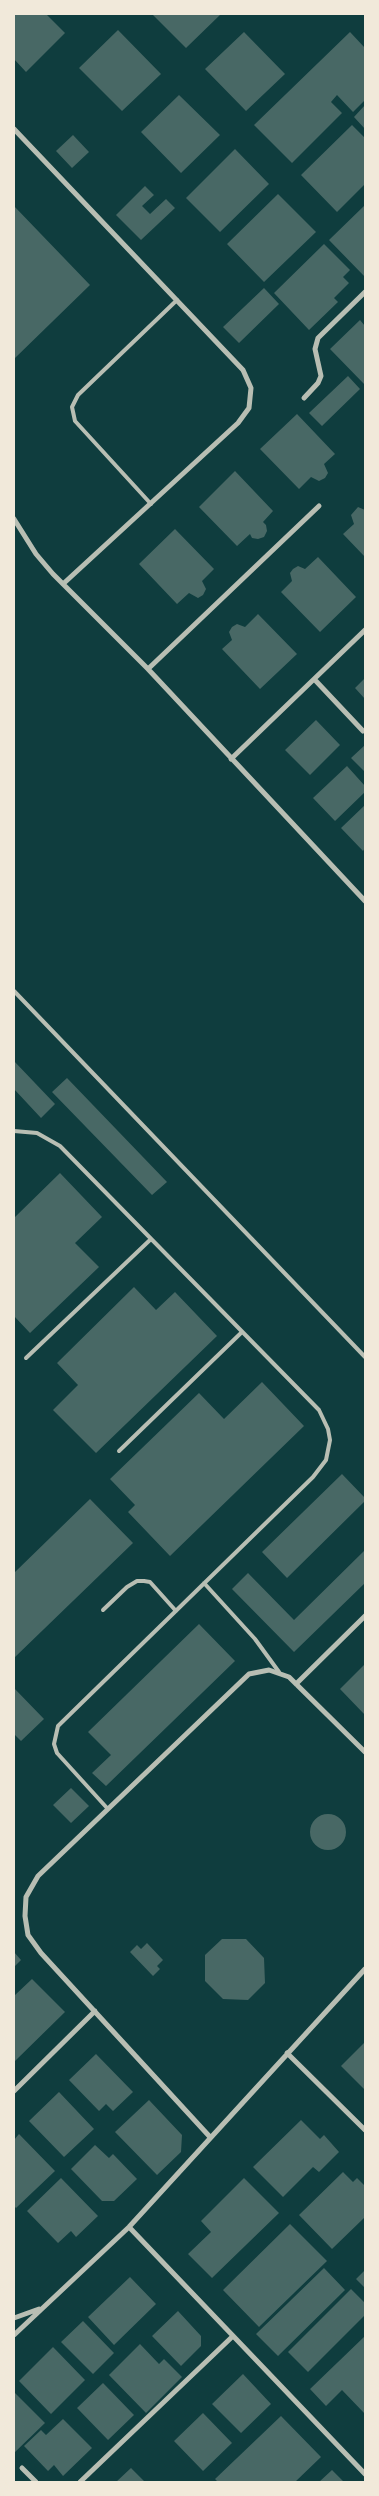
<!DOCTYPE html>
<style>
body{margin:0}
#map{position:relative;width:379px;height:2496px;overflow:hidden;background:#0f3d3e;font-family:Ubuntu,sans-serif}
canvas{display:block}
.frame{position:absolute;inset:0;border:15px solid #f1e9da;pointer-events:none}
</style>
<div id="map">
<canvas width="379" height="2496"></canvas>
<div class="frame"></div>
</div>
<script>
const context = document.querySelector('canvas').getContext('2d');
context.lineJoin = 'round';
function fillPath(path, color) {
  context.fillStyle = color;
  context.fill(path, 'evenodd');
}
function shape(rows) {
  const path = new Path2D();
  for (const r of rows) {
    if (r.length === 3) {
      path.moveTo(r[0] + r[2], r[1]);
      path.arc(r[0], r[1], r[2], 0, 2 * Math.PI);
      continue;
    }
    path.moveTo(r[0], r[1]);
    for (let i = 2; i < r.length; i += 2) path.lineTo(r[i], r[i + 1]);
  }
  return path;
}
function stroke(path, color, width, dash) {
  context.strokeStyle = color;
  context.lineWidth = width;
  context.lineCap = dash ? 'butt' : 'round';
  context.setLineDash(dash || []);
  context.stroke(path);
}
const building = shape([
 [14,14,46,14,65,33,26,72,14,59],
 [152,14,221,14,186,48],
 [118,30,161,74,122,111,79,68],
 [244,32,285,74,246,111,205,69],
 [350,32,365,48,365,100,353,112,337,95,331,102,342,113,292,163,254,125],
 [179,95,220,135,181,173,141,132],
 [365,105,365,129,354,117],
 [352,125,365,138,365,184,337,212,301,175],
 [73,135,89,152,72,168,56,151],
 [235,149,269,184,220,232,186,198],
 [145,186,154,195,142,206,150,214,166,199,175,208,141,240,116,215],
 [278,194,316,232,264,282,227,244],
 [365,205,365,277,329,240],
 [14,206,90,285,14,359],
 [324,244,350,270,343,277,349,283,334,298,338,302,309,330,274,293],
 [264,288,279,304,239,343,223,327],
 [360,320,365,326,365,385,330,349],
 [348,376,360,389,322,426,309,413],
 [297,414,335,454,324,464,328,473,325,478,319,481,311,477,299,489,260,449],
 [235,471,273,511,263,522,266,525,267,531,264,537,258,539,252,538,250,534,237,546,199,507],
 [358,507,365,510,365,557,343,534,354,524,351,515],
 [175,529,214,569,202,581,206,589,203,595,198,598,189,593,177,604,139,564],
 [318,557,356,597,320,632,281,592,292,581,290,573,293,569,298,566,305,569],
 [258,614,297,654,260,689,222,649,232,640,229,632,232,627,237,624,245,627],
 [365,678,365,699,355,688],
 [316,720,340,745,310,775,285,750],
 [365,745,365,770,364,771,351,758],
 [347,766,365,786,365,792,335,821,313,798],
 [365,805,365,848,363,851,341,828],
 [14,1061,55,1104,41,1118,14,1089],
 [67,1078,167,1182,152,1195,52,1092],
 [60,1173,102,1217,75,1243,99,1267,30,1333,14,1316,14,1218],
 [134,1287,156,1310,175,1292,217,1336,96,1453,53,1410,78,1385,57,1363],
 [262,1382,304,1426,170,1556,128,1512,135,1505,110,1479,199,1393,224,1419],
 [342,1474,365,1498,365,1501,287,1578,262,1552],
 [90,1499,133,1543,14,1658,14,1573],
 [365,1550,365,1583,294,1652,232,1589,248,1573,294,1620],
 [199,1624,235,1661,106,1786,92,1773,111,1755,88,1732],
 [365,1664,365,1715,340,1689],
 [14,1688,44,1719,21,1741,14,1734],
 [71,1788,89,1806,71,1823,53,1805],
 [328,1832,18],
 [222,1939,246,1939,264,1958,265,1983,248,2000,223,1999,205,1981,205,1955],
 [147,1943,163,1960,157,1966,160,1969,153,1976,130,1952,137,1945,141,1949],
 [14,1952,21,1960,14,1967],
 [32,1979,65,2012,14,2062,14,1996],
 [365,2042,365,2090,341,2066],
 [96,2054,133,2092,113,2111,106,2104,99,2111,69,2080],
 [59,2092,94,2129,64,2157,29,2121],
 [149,2100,182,2135,181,2152,157,2175,115,2132],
 [301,2120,320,2139,324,2135,339,2152,319,2172,313,2167,283,2197,253,2167],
 [19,2134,55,2171,16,2208,14,2206,14,2140],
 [95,2145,109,2158,113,2154,137,2179,114,2201,102,2201,71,2169],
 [343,2172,353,2182,357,2178,365,2186,365,2217,332,2249,299,2215],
 [61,2178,98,2216,76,2237,71,2231,58,2243,27,2211],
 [244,2178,279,2213,212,2278,188,2254,211,2232,201,2221],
 [290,2224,327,2261,259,2327,223,2290],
 [324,2268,345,2290,278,2356,256,2334],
 [365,2270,365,2288,356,2279],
 [130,2277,156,2304,114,2345,88,2317],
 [351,2289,365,2303,365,2315,308,2372,288,2352],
 [178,2311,201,2336,201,2346,181,2366,152,2336],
 [83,2321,114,2353,93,2374,61,2342],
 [365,2336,365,2414,342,2390,326,2406,310,2389],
 [140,2344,159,2364,164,2359,182,2377,146,2413,109,2375],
 [53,2347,85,2380,51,2414,19,2381],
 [243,2374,271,2404,241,2433,212,2404],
 [103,2383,134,2415,108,2440,77,2408],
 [15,2393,45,2423,14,2453,14,2395],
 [203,2413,232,2443,203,2471,174,2441],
 [281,2416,321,2457,295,2482,218,2482,215,2479],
 [63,2419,92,2448,63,2476,54,2465,48,2471,24,2446,41,2430,46,2435],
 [131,2468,145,2482,116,2482],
 [332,2470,344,2482,319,2482]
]);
const service = shape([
 [151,504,75,421,72,407,78,395,177,300],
 [14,991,365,1357],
 [14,1131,37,1133,60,1146,319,1410,328,1429,330,1440,326,1460,313,1477,58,1726,54,1744,57,1753,107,1808],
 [26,1358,151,1239],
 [119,1451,242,1332],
 [204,1583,255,1639,279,1672],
 [103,1610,127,1587,137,1581,144,1581,150,1582,176,1611]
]);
const minor = shape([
 [14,129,243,370,251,388,249,408,238,423,63,584],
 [304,398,318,383,321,376,315,349,318,338,365,292],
 [14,519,36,554,53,574,148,669,365,901],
 [148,669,319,506],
 [315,680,363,731],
 [231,759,365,630],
 [296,1684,365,1616],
 [287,2053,365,2130],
 [14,2091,95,2011],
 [210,2137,41,1953,28,1935,25,1916,26,1897,38,1876,249,1674,269,1670,289,1677,365,1752],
 [129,2227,365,2474],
 [14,2318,39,2309],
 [14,2335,129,2227,365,1969],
 [22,2468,36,2482],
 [80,2482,233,2336]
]);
fillPath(building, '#486865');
stroke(service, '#b8beb3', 4);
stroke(minor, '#b8beb3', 5);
</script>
